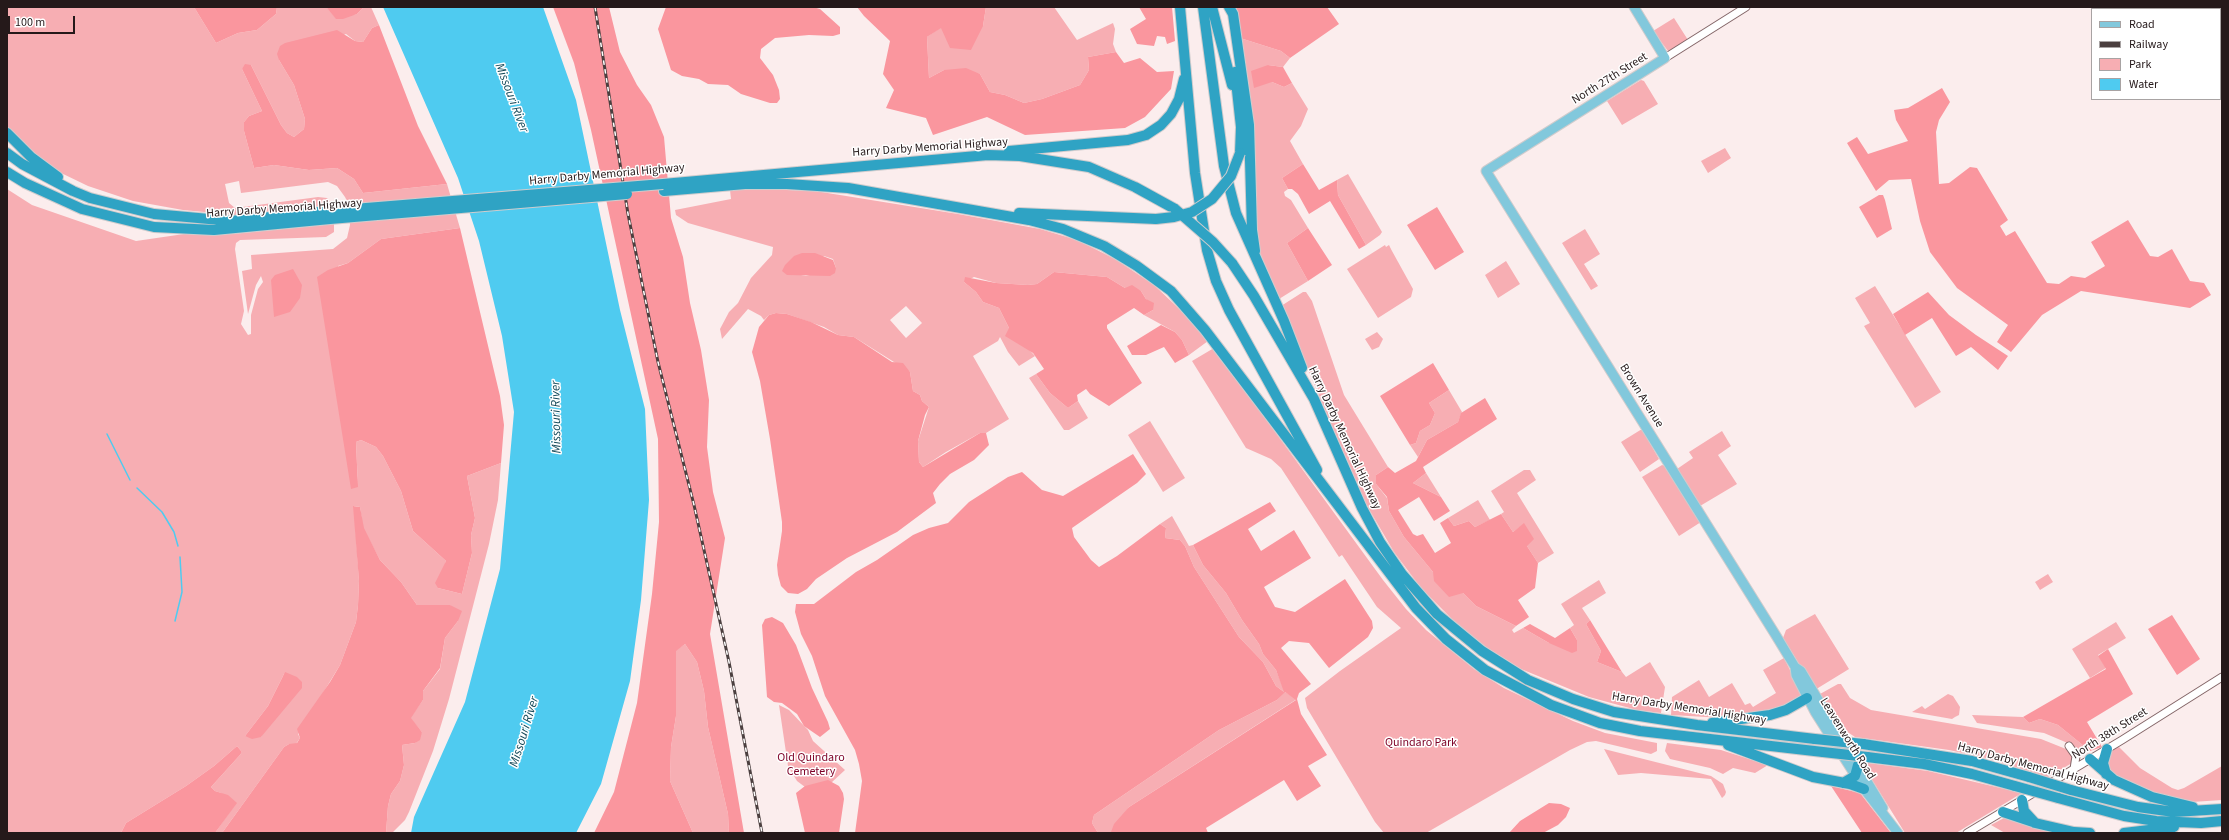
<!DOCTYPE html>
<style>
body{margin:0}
#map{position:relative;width:2229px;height:840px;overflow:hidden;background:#fbeded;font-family:"Source Sans 3",sans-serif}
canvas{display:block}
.frame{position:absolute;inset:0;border:8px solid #25191a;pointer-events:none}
.legend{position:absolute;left:2091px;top:8px;width:130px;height:92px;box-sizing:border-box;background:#fff;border:1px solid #a8a3a3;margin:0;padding:5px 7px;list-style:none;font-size:12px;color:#25191a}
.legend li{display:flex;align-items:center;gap:8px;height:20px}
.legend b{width:20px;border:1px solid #a8a3a3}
.scale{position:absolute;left:8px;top:16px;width:67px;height:18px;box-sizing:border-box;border:2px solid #25191a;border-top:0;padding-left:5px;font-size:12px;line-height:14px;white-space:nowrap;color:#25191a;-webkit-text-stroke:3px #fff;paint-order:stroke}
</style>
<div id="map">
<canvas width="2229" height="840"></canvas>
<div class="frame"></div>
<ul class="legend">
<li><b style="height:5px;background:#82c8dc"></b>Road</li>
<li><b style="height:5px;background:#4b3f3f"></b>Railway</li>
<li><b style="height:11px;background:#f7aeb3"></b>Park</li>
<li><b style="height:11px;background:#4fcbf0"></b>Water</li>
</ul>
<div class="scale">100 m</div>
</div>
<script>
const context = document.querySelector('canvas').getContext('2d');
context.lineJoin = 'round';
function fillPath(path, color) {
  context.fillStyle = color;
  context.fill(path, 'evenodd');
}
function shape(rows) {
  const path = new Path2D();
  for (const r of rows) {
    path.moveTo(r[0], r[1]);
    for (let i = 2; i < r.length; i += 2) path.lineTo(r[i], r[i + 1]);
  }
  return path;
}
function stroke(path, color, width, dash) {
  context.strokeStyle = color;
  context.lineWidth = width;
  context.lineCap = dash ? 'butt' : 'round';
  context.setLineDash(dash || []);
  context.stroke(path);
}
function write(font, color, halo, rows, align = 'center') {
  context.font = font + ' "Source Sans 3",sans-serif';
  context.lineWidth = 3;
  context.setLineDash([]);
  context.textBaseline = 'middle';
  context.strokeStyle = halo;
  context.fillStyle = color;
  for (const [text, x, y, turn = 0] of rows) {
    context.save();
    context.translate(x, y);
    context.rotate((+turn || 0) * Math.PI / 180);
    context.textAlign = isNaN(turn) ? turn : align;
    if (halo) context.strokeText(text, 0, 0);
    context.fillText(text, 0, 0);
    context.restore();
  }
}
const green = shape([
 [7,7,194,7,216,43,238,33,257,30,276,14,277,7,326,7,336,18,357,14,364,7,371,7,379,25,372,28,363,42,355,41,346,34,279,60,294,85,305,119,304,129,294,137,287,133,281,125,251,65,242,69,262,111,249,116,244,122,244,131,254,168,274,165,309,170,337,168,354,179,363,193,447,184,460,228,381,239,348,263,338,266,358,487,356,442,361,440,376,447,383,456,401,491,413,531,446,561,438,588,462,594,472,553,471,535,475,518,467,476,501,463,498,500,489,544,449,699,433,751,409,812,405,820,392,833,386,833,388,806,391,794,400,781,404,765,402,745,415,743,422,732,410,718,423,700,423,691,440,669,445,638,458,621,450,605,417,605,401,582,380,560,363,528,360,507,354,506,359,581,358,605,356,622,340,665,298,734,300,738,296,744,289,744,284,747,222,833,215,833,236,803,221,793,215,791,211,787,240,755,242,752,237,746,214,766,186,786,126,823,121,833,7,833,7,189,32,205,136,241,184,234,231,234,334,224,334,232,326,237,240,240,236,243,235,249,244,311,241,324,248,335,251,334,251,315,258,289,263,282,261,276,256,285,248,314,242,271,252,269,251,255,333,249,347,238,350,225,348,203,345,197,337,186,328,182,241,193,239,181,225,184,229,203,235,208,318,197,327,198,333,205,333,208,236,215,183,210,133,201,88,186,57,171,31,151,7,126],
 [285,672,261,737,245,736,268,706],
 [986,7,1054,7,1077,40,1113,23,1115,29,1113,44,1116,52,1088,57,1089,70,1080,85,1042,99,1024,103,1005,95,990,92,980,74,944,70,929,78,927,37,941,27,983,26],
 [1674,18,1688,40,1668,51,1653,31],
 [1240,38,1281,51,1290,58,1283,67,1268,65,1272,82,1284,87,1292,83,1308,109,1301,126,1290,141,1303,164,1282,178,1288,189,1284,192,1285,196,1291,200,1308,228,1287,243,1308,281,1279,299,1259,251,1257,238],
 [1641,80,1644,81,1658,104,1622,125,1607,101],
 [1725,148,1731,158,1708,173,1701,161],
 [1348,174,1382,232,1380,235,1366,245,1338,195,1337,180],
 [759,189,815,191,958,214,1040,229,1077,240,1115,259,1154,285,1191,320,1208,341,1189,355,1182,340,1175,332,1144,315,1153,310,1141,291,1125,288,1107,277,1054,272,1037,284,1028,285,996,283,974,277,964,282,976,292,983,302,999,308,1009,328,1035,356,1019,366,1008,352,1000,337,998,341,973,356,1009,419,986,433,980,433,946,452,923,467,919,462,918,441,929,407,922,401,920,395,913,391,910,372,854,337,838,335,824,327,787,314,776,313,769,315,764,320,761,316,748,309,722,339,720,329,729,312,738,303,751,278,772,255,773,247,688,223,676,215,675,210,731,199,730,190],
 [824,256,833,259,836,268,806,276,796,274],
 [906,306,922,323,906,338,890,320],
 [1585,229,1600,254,1584,264,1598,286,1591,290,1562,243],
 [1385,245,1386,247,1389,245,1392,251,1413,289,1411,297,1378,318,1347,269],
 [1506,261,1520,284,1498,298,1485,275],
 [1875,286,1941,392,1915,408,1864,326,1870,323,1855,298],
 [1303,292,1306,292,1312,301,1344,395,1388,467,1376,475,1376,484,1387,498,1389,511,1404,537,1433,572,1463,593,1476,606,1516,626,1512,630,1514,633,1523,628,1549,643,1577,640,1570,628,1574,625,1561,604,1599,580,1606,593,1582,608,1590,620,1586,624,1601,651,1597,662,1622,672,1626,677,1650,662,1665,687,1661,713,1637,710,1589,697,1521,669,1486,647,1457,624,1421,588,1394,552,1363,499,1281,306],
 [1377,332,1383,339,1379,347,1372,350,1365,339],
 [1214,348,1383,580,1406,609,1426,630,1474,669,1504,688,1573,721,1605,733,1657,743,1657,751,1651,754,1596,741,1587,742,1570,750,1426,833,1384,833,1375,822,1307,708,1305,698,1340,671,1401,628,1377,607,1342,555,1339,557,1281,468,1271,459,1246,448,1192,361],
 [1036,374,1050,393,1068,408,1078,401,1088,418,1069,430,1064,430,1029,378],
 [1449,390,1462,412,1458,422,1427,440,1418,457,1410,445,1416,443,1420,431,1430,425,1435,413,1429,403],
 [1150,421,1185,478,1163,492,1128,435],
 [1642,429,1659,459,1640,472,1621,442],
 [1722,431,1731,446,1718,455,1737,484,1700,506,1677,469,1693,458,1689,452],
 [1662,465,1665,466,1701,522,1679,536,1642,477],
 [1524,470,1530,470,1536,480,1517,493,1554,553,1538,563,1527,546,1524,524,1513,532,1501,514,1504,512,1491,491],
 [1426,473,1441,497,1413,483],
 [1478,500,1490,520,1475,527,1469,521,1454,526,1448,518],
 [1172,516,1189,546,1193,545,1203,565,1226,593,1242,620,1259,644,1263,654,1276,670,1285,692,1297,699,1129,807,1112,833,1098,833,1092,823,1094,815,1219,730,1277,700,1284,692,1276,686,1263,662,1239,637,1194,567,1185,546,1180,540,1165,538,1166,528,1160,524],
 [2048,574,2053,582,2040,590,2035,582],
 [1815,614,1849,669,1818,688,1814,688,1783,638,1786,630],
 [2116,622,2126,638,2098,655,2106,668,2090,678,2072,649],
 [685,644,697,662,704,691,708,727,728,814,729,833,693,833,670,781,671,747,676,716,676,650],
 [1784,658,1800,690,1801,695,1798,700,1785,708,1724,718,1671,715,1672,697,1699,680,1709,697,1732,683,1745,705,1750,703,1753,707,1776,693,1763,670],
 [1838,684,1841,684,1850,698,1871,710,2041,739,2071,751,2073,755,2072,763,2048,777,1986,758,1949,750,1855,737,1837,725,1820,694],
 [1948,694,1953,696,1960,707,1959,715,1955,717,1952,719,1912,712,1922,706,1925,709],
 [779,705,789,710,808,730,813,741,845,770,832,782,805,787,797,781,788,766],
 [1972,715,2023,717,2029,723,2040,719,2058,725,2090,751,2081,751,2070,744,2044,733,1977,723],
 [1667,743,1721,750,1768,765,1755,773,1733,768,1723,774,1710,768,1670,759,1665,751],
 [2119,747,2140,768,2172,788,2178,790,2184,788,2222,766,2222,800,2192,802,2155,794,2114,775,2107,767,2109,754,2113,749],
 [1604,749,1711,776,1723,784,1726,792,1725,795,1722,798,1711,779,1641,773,1618,775],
 [1861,762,1928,771,2022,793,1956,833,1905,833],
 [2004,818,2010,818,2060,833,2005,833,1991,825]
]);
const forest = shape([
 [194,7,277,7,276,14,257,30,238,33,216,43],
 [326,7,364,7,357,14,343,19,336,19],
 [553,7,609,7,620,52,637,85,651,105,664,137,671,218,683,257,690,303,701,350,709,400,707,447,713,492,725,538,710,634,744,833,729,833,728,814,708,727,704,691,697,662,685,644,676,651,676,716,671,747,670,781,693,833,594,833,614,792,637,703,652,594,659,522,658,439,591,130,574,63],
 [666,7,813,7,820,9,840,27,840,34,833,36,809,35,775,38,761,49,760,58,773,75,779,90,780,99,777,103,770,103,741,94,728,85,708,84,699,79,682,76,671,70,658,29],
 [857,7,986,7,983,26,971,50,950,48,941,28,927,37,929,78,944,70,966,68,980,74,990,92,1005,95,1024,103,1042,99,1080,85,1089,70,1088,57,1116,52,1124,63,1140,58,1157,72,1174,71,1171,89,1145,117,1125,128,1025,135,987,117,933,135,926,118,886,108,894,90,883,74,890,41,864,16],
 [1139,7,1172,7,1175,41,1167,44,1165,37,1157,36,1154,46,1137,44,1130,29,1146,19],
 [1235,7,1327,7,1339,24,1290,58,1281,51,1240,38],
 [379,25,418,126,447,184,363,193,354,179,337,168,309,170,274,165,254,168,244,131,244,122,249,116,262,111,242,69,245,64,251,65,281,125,287,133,294,137,304,129,305,119,294,85,279,60,277,54,280,46,285,43,337,30,355,41,363,42,372,28],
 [1268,65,1283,67,1292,83,1284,87,1272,82,1254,88,1251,71],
 [1942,88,1950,102,1939,120,1936,132,1939,184,1949,183,1970,167,1977,168,2008,220,2000,226,2006,236,2015,231,2047,283,2059,284,2071,276,2085,278,2105,266,2091,242,2128,220,2150,256,2158,257,2172,249,2190,281,2204,283,2211,295,2190,308,2081,291,2042,315,2011,352,1997,342,2008,325,1957,288,1930,252,1920,221,1911,179,1889,180,1876,191,1847,143,1857,137,1868,154,1908,141,1896,120,1894,110,1908,108],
 [1303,164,1319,190,1337,180,1338,195,1366,245,1359,249,1330,201,1309,214,1298,194,1292,189,1288,189,1282,178],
 [1879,195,1883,195,1885,200,1892,229,1877,238,1859,207],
 [1437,207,1464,252,1435,270,1407,225],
 [460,228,500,396,504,425,501,463,467,476,475,518,471,535,472,553,462,594,438,588,435,583,446,561,413,531,401,491,383,456,376,447,361,440,356,442,358,487,351,489,317,277,328,270,348,263,381,239],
 [1308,228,1332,265,1308,281,1287,243],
 [802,253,815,253,833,260,836,268,835,273,830,276,787,275,782,271,785,265,794,256],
 [293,269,302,285,300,298,290,312,274,317,271,280,275,275],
 [1054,272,1107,277,1125,288,1132,285,1141,291,1146,299,1154,303,1153,310,1144,315,1134,308,1107,325,1107,328,1142,383,1109,406,1090,394,1086,389,1077,395,1078,401,1068,408,1050,393,1036,374,1044,369,1033,353,1005,336,1009,328,999,308,983,302,976,292,964,282,965,277,996,283,1028,285,1037,284],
 [1928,292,1949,315,1976,335,2008,356,1998,370,1971,347,1956,356,1932,318,1905,335,1893,314],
 [776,313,787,314,811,322,838,335,854,337,892,362,903,363,910,372,913,391,920,395,922,401,929,407,925,415,918,441,919,462,923,467,980,433,986,433,989,445,974,460,950,474,940,484,933,493,936,503,897,532,847,558,816,579,807,589,798,594,788,593,781,586,778,575,777,565,782,531,782,522,770,439,760,381,752,352,759,327,769,315],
 [1161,325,1175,332,1182,340,1189,355,1175,363,1164,347,1146,355,1132,355,1127,346],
 [1433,363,1449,390,1429,403,1435,413,1430,425,1420,431,1416,443,1410,445,1380,396],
 [1485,398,1497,419,1423,467,1426,473,1413,483,1441,497,1450,511,1434,521,1419,497,1398,510,1413,534,1417,536,1423,534,1435,553,1451,543,1440,523,1448,518,1454,526,1469,521,1475,527,1501,514,1513,532,1524,523,1534,539,1527,546,1538,563,1535,588,1518,600,1529,617,1516,626,1476,606,1463,593,1449,597,1434,581,1433,572,1404,537,1389,511,1387,497,1376,484,1376,475,1388,467,1395,473,1416,461,1427,440,1458,422,1461,413],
 [1133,454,1146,474,1137,483,1072,528,1074,537,1091,560,1099,567,1117,556,1160,524,1166,528,1165,538,1180,540,1185,546,1194,567,1239,637,1263,662,1276,686,1284,692,1276,670,1263,654,1259,644,1242,620,1226,593,1203,565,1193,545,1270,502,1276,511,1248,529,1261,551,1294,530,1311,558,1264,587,1275,607,1295,612,1345,579,1372,621,1373,628,1368,637,1329,668,1309,643,1289,641,1281,648,1311,684,1299,693,1297,699,1301,714,1327,755,1308,766,1321,786,1297,801,1284,780,1206,828,1208,833,1111,832,1114,824,1129,807,1296,700,1285,692,1277,700,1219,730,1094,815,1092,823,1098,833,855,833,862,781,859,764,855,750,825,696,812,656,801,634,795,612,796,604,814,604,856,572,877,560,913,535,929,528,948,523,969,502,1008,477,1022,472,1042,490,1063,496],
 [353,506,360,507,364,528,380,560,401,582,417,605,450,605,462,611,458,621,445,638,440,668,423,691,423,700,411,718,422,732,420,740,415,743,402,745,404,765,400,781,391,794,388,806,386,833,222,833,284,747,289,744,297,743,300,738,297,729,330,682,340,665,356,622,358,605,359,581],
 [2172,615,2200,659,2177,675,2148,629],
 [772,617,783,623,796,645,812,688,828,722,830,729,820,737,804,726,797,714,782,703,774,702,767,697,762,625,765,619],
 [1590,620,1622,672,1597,662,1601,651,1586,624],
 [1530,624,1555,638,1570,628,1577,640,1577,651,1572,653,1549,643,1523,628],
 [2108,649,2133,694,2087,722,2102,747,2090,751,2058,725,2040,719,2029,723,2023,717,2106,669,2098,656],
 [285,672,297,677,302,682,302,688,261,737,252,739,245,736,268,706],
 [237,746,242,752,240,755,211,787,215,791,228,795,237,803,215,833,121,833,126,823,186,786,214,766],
 [828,780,839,786,843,793,844,799,839,833,805,833,796,793,805,786],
 [1831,786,1860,793,1891,833,1862,833],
 [1549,803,1561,804,1570,808,1566,817,1558,825,1543,833,1509,833,1520,821]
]);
const water = shape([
 [383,7,543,7,576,100,620,310,645,409,649,500,641,600,630,681,601,784,576,833,411,833,414,817,465,702,500,569,514,412,502,336,479,241,458,178]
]);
const stream = shape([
 [107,434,130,480],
 [137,488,162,512,174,532,178,546],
 [175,621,182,592,180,557]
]);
const minor = shape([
 [1665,58,1746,7],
 [2069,746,2076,756,2074,769],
 [1967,833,2122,740,2222,677]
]);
const major = shape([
 [1634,7,1665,58,1486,171,1775,634,1795,667,1796,675,1815,712,1864,789,1898,833],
 [1795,667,1801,671,1883,808]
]);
const highway = shape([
 [1180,7,1195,173,1207,250,1216,281,1229,310,1317,470],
 [1203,7,1224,166,1236,213,1284,321,1302,368],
 [1212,7,1232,85],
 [1229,7,1233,14,1249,125,1252,230,1255,251],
 [1235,72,1241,127,1240,153],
 [7,133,31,157,58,177],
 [1009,151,1128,140,1146,135,1161,125,1171,114,1179,99,1184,79],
 [7,153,22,164,73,191,90,198,154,214,231,221,329,211],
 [7,172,25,183,82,209,154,227,214,230,330,219],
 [663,184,988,155,1020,156,1089,167,1135,187,1175,209],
 [664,191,745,184,787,184,848,188,1029,220,1063,229,1104,246,1137,266,1171,291,1205,330,1416,608,1446,639,1485,670,1551,705,1600,723,1640,731,1823,752],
 [1019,213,1156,219],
 [1232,263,1254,296,1314,399,1362,508,1380,542,1402,574,1437,614,1482,651,1528,680,1573,699,1614,712,1697,725,1815,739],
 [1712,723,1770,715,1786,710,1807,698],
 [1863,744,1972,761,2029,777],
 [1728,745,1813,777,1850,784,1864,789],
 [1867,757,1924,764,1972,774,2015,786],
 [2090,759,2114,780,2152,797,2193,807],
 [2106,774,2103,763,2107,749],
 [1843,783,1855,776,1858,765],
 [2071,790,2138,807,2174,812,2222,809],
 [2058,798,2124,816,2156,821,2201,823,2222,821],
 [2022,800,2024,811,2035,823,2074,832,2090,833],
 [2003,812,2033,822],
 [2124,833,2174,827]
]);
const rail = shape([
 [595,7,628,214,658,362,694,505,729,662,762,833]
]);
const highwayBridge = shape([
 [1175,209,1213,242,1232,263],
 [329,211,663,184],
 [330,219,627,194],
 [1156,219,1174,217,1192,212,1212,199,1231,176,1240,153],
 [1815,739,1863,744],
 [1823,752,1867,757],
 [2029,777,2071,790],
 [2015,786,2058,798]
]);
const streetNames = [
 ["North 27th Street",1610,79,-32],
 ["Harry Darby Memorial Highway",930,148,-4],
 ["Harry Darby Memorial Highway",607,175,-5],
 ["Harry Darby Memorial Highway",284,209,-4],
 ["Brown Avenue",1641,396,58],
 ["Harry Darby Memorial Highway",1344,438,65],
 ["Harry Darby Memorial Highway",1689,709,9],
 ["North 38th Street",2110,734,-32],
 ["Leavenworth Road",1847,739,58],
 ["Harry Darby Memorial Highway",2033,767,15]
];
const parkNames = [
 ["Quindaro Park",1421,743],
 ["Old Quindaro",811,758],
 ["Cemetery",811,772]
];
const waterNames = [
 ["Missouri River",511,98,69],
 ["Missouri River",557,417,-91],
 ["Missouri River",525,732,-73]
];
fillPath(green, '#f7aeb3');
fillPath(forest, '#fa969e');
fillPath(water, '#4fcbf0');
stroke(stream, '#4fcbf0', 1.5);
stroke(minor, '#836567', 9);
stroke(major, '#cfcccd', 11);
stroke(highway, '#cfcccd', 12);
stroke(minor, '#fff', 7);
stroke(major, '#82c8dc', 9);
stroke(highway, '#2fa3c4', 10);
stroke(rail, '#4b3f3f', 3);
stroke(rail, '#fff', 1.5, [4.5]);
stroke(highwayBridge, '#cfcccd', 12, []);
stroke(highwayBridge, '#2fa3c4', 10);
write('12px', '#25191a', '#fff', streetNames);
write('12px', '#7d0026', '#fff', parkNames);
write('italic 13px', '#134858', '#fff', waterNames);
</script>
